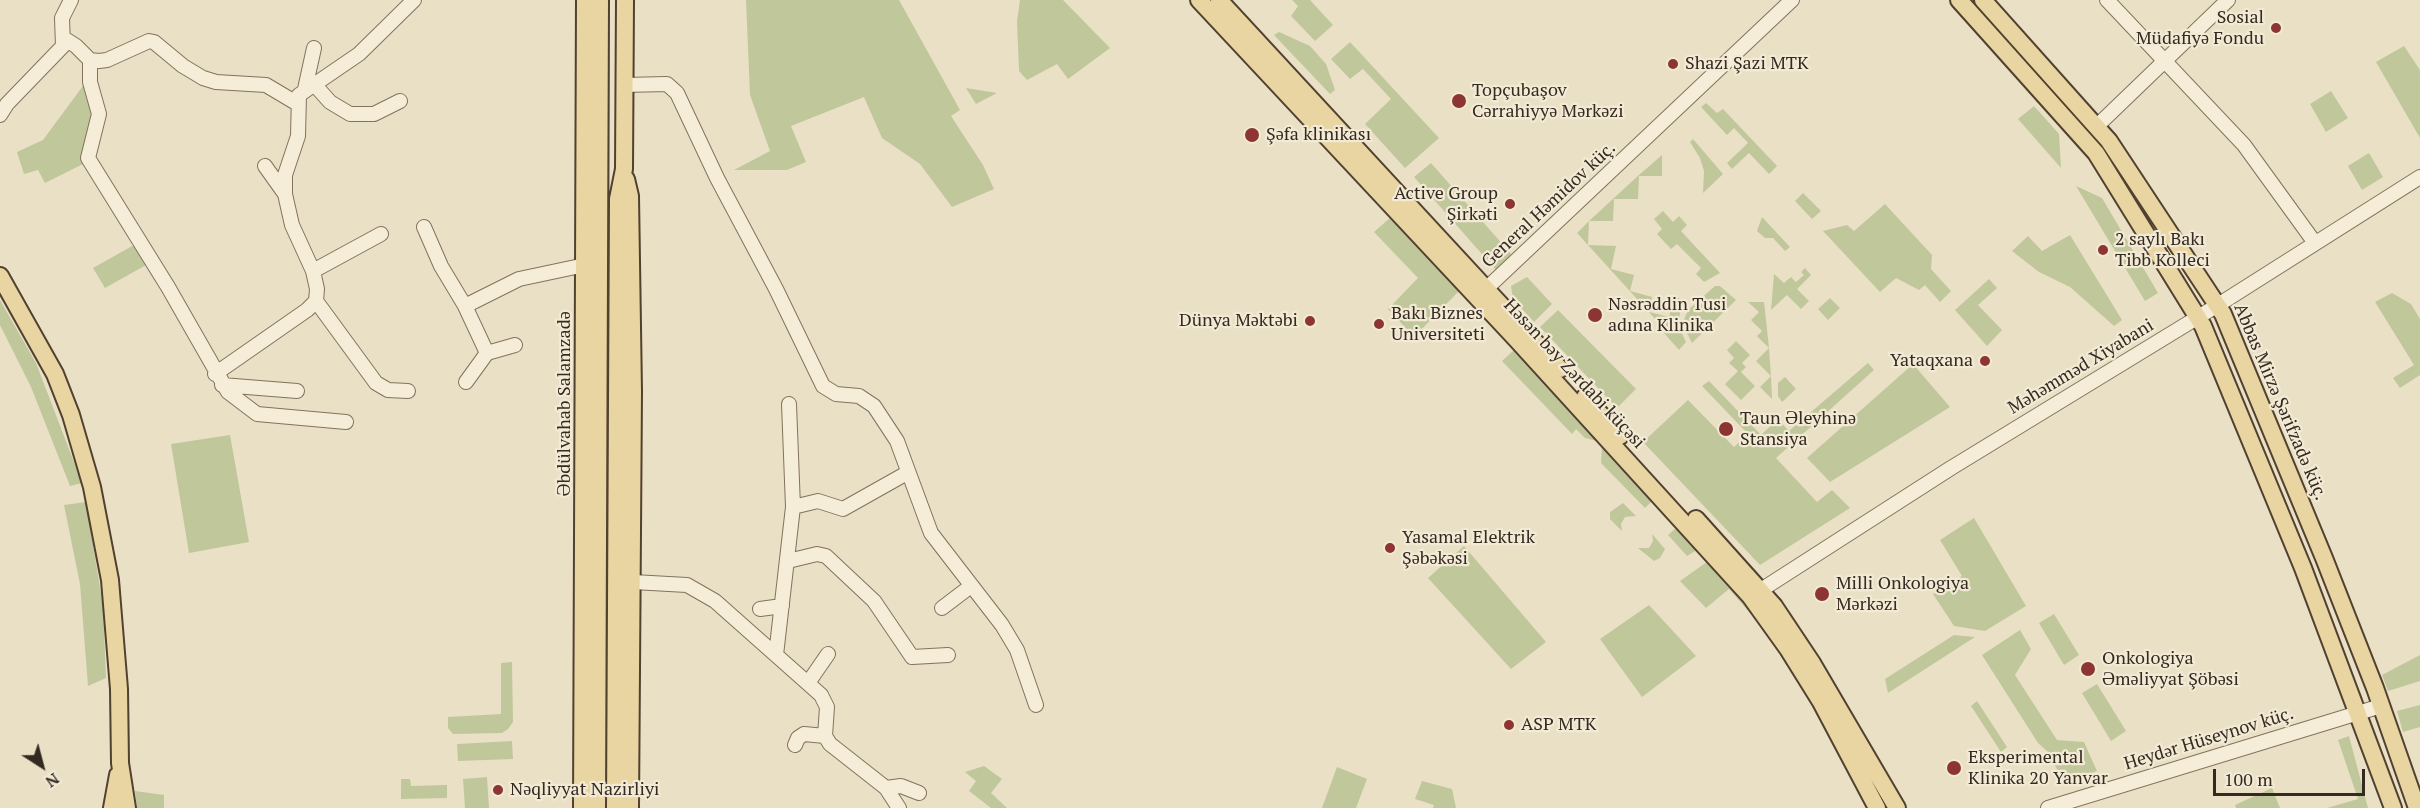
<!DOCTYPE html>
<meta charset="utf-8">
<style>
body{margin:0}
#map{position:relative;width:2420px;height:808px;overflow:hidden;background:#eae0c6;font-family:"PT Serif",serif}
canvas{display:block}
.north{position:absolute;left:12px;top:736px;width:60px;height:60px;-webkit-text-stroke:4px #f2ead5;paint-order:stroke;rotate:144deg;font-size:16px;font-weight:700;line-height:24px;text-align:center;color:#352a20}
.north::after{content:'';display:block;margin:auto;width:21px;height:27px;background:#352a20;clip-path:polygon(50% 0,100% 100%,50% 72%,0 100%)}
.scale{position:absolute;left:2213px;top:769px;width:152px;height:27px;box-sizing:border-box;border:3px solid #352a20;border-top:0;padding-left:8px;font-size:18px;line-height:21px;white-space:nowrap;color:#352a20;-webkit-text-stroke:4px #f2ead5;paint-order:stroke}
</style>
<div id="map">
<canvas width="2420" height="808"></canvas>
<div class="north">N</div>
<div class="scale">100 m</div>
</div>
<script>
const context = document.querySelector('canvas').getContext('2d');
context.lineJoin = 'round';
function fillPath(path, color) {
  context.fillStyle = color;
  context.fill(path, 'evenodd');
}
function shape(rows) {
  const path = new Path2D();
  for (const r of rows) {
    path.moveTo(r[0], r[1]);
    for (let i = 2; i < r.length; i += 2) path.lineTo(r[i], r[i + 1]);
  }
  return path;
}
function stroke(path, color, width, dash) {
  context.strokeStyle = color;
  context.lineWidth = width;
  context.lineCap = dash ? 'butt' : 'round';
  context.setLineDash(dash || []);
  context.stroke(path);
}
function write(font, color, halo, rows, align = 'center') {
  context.font = font + ' "PT Serif",serif';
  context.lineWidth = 4.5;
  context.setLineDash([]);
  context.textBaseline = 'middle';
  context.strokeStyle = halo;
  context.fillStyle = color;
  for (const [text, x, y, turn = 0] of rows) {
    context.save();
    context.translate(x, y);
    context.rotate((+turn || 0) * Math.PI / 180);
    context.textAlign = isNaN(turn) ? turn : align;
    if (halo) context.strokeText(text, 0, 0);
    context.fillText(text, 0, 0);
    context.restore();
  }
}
const green = shape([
 [607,0,610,0,608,793,604,792],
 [746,0,899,0,960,110,951,116,983,165,994,189,952,207,920,164,882,138,864,97,791,126,806,162,787,170,734,170,770,151,750,95],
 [1020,0,1063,0,1110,48,1068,79,1057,64,1027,80,1019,71,1017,21],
 [1292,0,1310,0,1333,25,1315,41,1291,16,1298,6],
 [1279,32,1310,46,1326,64,1335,90,1330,94,1274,35],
 [1350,42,1439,138,1405,168,1365,124,1391,99,1363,69,1350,79,1331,59],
 [2404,46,2420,70,2420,138,2376,62],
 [88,79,101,118,83,164,45,183,38,170,24,174,17,152,43,140],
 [966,88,997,93,976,104],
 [2331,91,2348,118,2326,132,2310,104],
 [1706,103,1717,113,1723,109,1777,166,1769,174,1749,153,1732,169,1727,163,1748,143,1734,128,1727,135,1701,107],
 [2034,106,2059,134,2061,168,2018,119],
 [1693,139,1723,174,1703,193,1704,171,1700,158,1690,142],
 [2369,153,2383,177,2362,190,2348,166],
 [1662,155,1662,176,1639,176,1638,199,1614,199,1613,221,1589,221,1588,245,1616,246,1611,269,1634,275,1630,291,1652,297,1649,312,1669,317,1675,295,1682,301,1678,325,1686,342,1679,350,1656,324,1658,322,1577,233,1589,221,1639,175],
 [1431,163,1512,255,1496,270,1414,177],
 [2076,186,2102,198,2158,293,2145,301],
 [1803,193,1821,211,1812,219,1795,201],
 [1885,204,1932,255,1931,269,1951,291,1940,302,1925,285,1919,290,1896,278,1880,292,1823,231,1847,225,1854,231],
 [1663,211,1673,222,1679,216,1687,225,1681,231,1720,273,1704,282,1696,274,1701,268,1677,244,1671,249,1657,234,1662,229,1654,219],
 [1391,217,1459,291,1414,337,1388,309,1418,278,1374,232],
 [1762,217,1790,247,1785,251,1773,238,1765,238,1757,231],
 [2070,235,2122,320,2114,326,2070,287,2039,272,2012,251,2028,236,2042,251],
 [134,245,146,265,105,288,93,268],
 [1805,268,1811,275,1797,289,1809,301,1801,309,1787,295,1771,310,1774,274,1784,283,1791,277,1796,282,1804,275,1801,272],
 [1527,277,1552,304,1534,322,1513,299,1511,286],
 [1989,279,1997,288,1978,305,2002,330,1987,346,1955,310],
 [1715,286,1720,286,1736,300,1692,343,1685,329,1684,320,1688,310],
 [2392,293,2411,304,2420,319,2420,375,2400,388,2393,378,2414,365,2375,302],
 [1830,298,1840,308,1828,320,1818,309],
 [0,300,36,363,82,483,70,486,31,387,0,325],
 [1748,302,1764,302,1769,348,1771,376,1772,399,1760,387,1771,376,1756,361,1769,348,1757,336,1762,331,1751,320,1759,312],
 [1558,310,1636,389,1617,408,1540,327],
 [1736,341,1750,355,1742,363,1746,367,1741,372,1755,386,1741,400,1725,384,1738,371,1729,363,1734,358,1727,350],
 [1515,349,1597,441,1585,438,1576,429,1572,434,1502,361],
 [1868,363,1874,370,1776,458,1817,502,1832,490,1850,508,1760,565,1643,442,1688,400,1734,447,1748,434,1702,386,1709,381,1761,435,1778,419,1789,431],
 [1913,364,1950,407,1830,482,1807,458],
 [1785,377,1796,389,1782,402,1778,396,1778,383],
 [230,435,249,542,189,553,171,444],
 [1602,447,1653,500,1645,508,1601,463],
 [86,502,103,606,106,678,88,686,80,584,64,505],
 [1623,503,1636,516,1625,517,1621,524,1622,531,1610,519,1610,512],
 [1974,518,2026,606,1985,631,1954,626,1933,594,1962,576,1940,540],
 [1677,527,1697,550,1687,556,1668,535],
 [1652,534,1665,549,1660,558,1654,561,1638,548,1649,548,1653,541],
 [1464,546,1546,642,1511,669,1428,578],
 [1711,559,1754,610,1750,613,1729,589,1706,608,1680,581],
 [1649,605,1696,656,1642,697,1600,639],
 [2054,614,2079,655,2064,665,2039,623],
 [2020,630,2031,649,2015,675,2057,740,2084,742,2097,771,2064,783,2048,752,2038,743,1982,655],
 [1954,635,1975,637,1888,693,1885,679],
 [2420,655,2420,681,2388,691,2382,675],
 [512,662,513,722,508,729,502,733,453,734,448,728,448,717,501,714,501,663],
 [2097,684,2126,731,2111,741,2082,693],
 [1977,701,2007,747,2001,752,1971,706],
 [2420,705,2420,727,2403,732,2397,711],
 [2349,736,2368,808,2327,808,2358,799,2338,740],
 [512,741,513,759,458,761,457,744],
 [984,766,1002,779,991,793,1007,808,991,808,969,791,976,781,965,772],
 [1337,767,1367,779,1356,808,1322,808],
 [487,777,489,808,465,808,463,779],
 [401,779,410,779,411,786,447,785,447,798,401,799],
 [1422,781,1452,789,1456,808,1433,808,1434,805,1415,799],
 [2272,788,2280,808,2236,808,2235,805],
 [135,791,164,795,164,808,137,808]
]);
const minor = shape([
 [2107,0,2244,145,2315,243],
 [65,39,76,46,90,60,99,61,107,60,149,41,154,42,183,66,203,78,216,82,266,85,298,104],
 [90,60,90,82,99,114,88,158,168,287,228,392,257,414,346,422],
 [314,84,330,102,350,114,374,114,400,101],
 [624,85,667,84,677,93,717,178,776,289,823,386,836,394,859,396,874,406,897,441,931,533,1002,625,1017,650,1036,705],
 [305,89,314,48],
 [0,115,7,104,63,46,62,18,71,0],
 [2097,126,2228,0],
 [265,166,285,194],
 [424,227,441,266,465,306],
 [313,271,381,234],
 [1487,288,1792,0],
 [515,345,487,353,465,306,519,279,585,265],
 [215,374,307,310,316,301],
 [466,382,487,353],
 [222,385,297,391],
 [408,391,388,390,376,383,316,301,317,289,313,271,292,225,285,194,285,175,298,136,299,95,359,54,414,0],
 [793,507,818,501,843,509,907,473],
 [788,561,817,554,826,556,874,601,912,657,948,655],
 [633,582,687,585,715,601,821,695,827,707,825,736,830,744,886,788],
 [1761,590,1951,468,2218,305,2420,177],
 [942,608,971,586],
 [760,609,782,606],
 [776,655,793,507,789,404],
 [808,683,828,654],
 [795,745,798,738,804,734,825,736],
 [899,808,886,788,901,786,919,793],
 [2048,808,2381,706]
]);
const major = shape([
 [1199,0,1517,340,1750,596,1788,649,1821,702,1877,808],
 [1219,0,1560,369],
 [1959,0,2096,153,2203,326,2303,568,2393,808],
 [1983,0,2109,141,2223,314,2324,558,2375,688,2417,808],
 [626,179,630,196,633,392,630,808],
 [0,276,55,374,71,415,92,487,110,580,119,689,120,763,127,808],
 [1585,397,1620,436],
 [1696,519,1774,606,1812,663,1897,808],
 [112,808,118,775],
 [582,808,585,0],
 [597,808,600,0],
 [615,808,618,199,624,169,625,0]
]);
const markers = [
 [2276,28,6,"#8c3533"],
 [1673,64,6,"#8c3533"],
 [1459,101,8,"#8c3533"],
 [1252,135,8,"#8c3533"],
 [1510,204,6,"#8c3533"],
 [2103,250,6,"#8c3533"],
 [1595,315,8,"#8c3533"],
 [1310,321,6,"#8c3533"],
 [1379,324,6,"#8c3533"],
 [1985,361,6,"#8c3533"],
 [1726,429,8,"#8c3533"],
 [1390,548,6,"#8c3533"],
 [1822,594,8,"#8c3533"],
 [2088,669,8,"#8c3533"],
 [1509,725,6,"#8c3533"],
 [1954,768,8,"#8c3533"],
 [498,790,6,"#8c3533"]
];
const poiNames = [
 ["Sosial",2264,18,"right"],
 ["Müdafiyə Fondu",2264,39,"right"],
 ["Shazi Şazi MTK",1685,64],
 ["Topçubaşov",1472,91],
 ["Cərrahiyyə Mərkəzi",1472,112],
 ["Şəfa klinikası",1266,135],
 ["Active Group",1498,194,"right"],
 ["Şirkəti",1498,215,"right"],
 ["2 saylı Bakı",2115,240],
 ["Tibb Kolleci",2115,261],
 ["Nəsrəddin Tusi",1608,305],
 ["adına Klinika",1608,326],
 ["Bakı Biznes",1391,314],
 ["Universiteti",1391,335],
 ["Dünya Məktəbi",1298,321,"right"],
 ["Yataqxana",1973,361,"right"],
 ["Taun Əleyhinə",1740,419],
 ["Stansiya",1740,440],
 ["Yasamal Elektrik",1402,538],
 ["Şəbəkəsi",1402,559],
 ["Milli Onkologiya",1836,584],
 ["Mərkəzi",1836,605],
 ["Onkologiya",2102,659],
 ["Əməliyyat Şöbəsi",2102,680],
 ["ASP MTK",1521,725],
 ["Eksperimental",1968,758],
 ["Klinika 20 Yanvar",1968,779],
 ["Nəqliyyat Nazirliyi",510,790]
];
const streetNames = [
 ["General Həmidov küç.",1549,205,-43],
 ["Məhəmməd Xiyabani",2081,367,-31],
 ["Həsən bəy Zərdabi küçəsi",1574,374,47],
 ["Abbas Mirzə Şərifzadə küç.",2280,402,67],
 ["Əbdülvahab Salamzadə",565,404,-90],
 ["Heydər Hüseynov küç.",2209,739,-17]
];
fillPath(green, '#c0c79b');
stroke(minor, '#83725d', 16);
stroke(major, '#514131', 20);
stroke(minor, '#f5edd8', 14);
stroke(major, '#e9d5a1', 16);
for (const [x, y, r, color] of markers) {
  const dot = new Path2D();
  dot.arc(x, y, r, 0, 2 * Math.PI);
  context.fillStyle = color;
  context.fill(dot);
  stroke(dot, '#f2ead5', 2);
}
write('18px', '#352a20', '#f2ead5', poiNames, 'left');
write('18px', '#352a20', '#f2ead5', streetNames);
</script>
